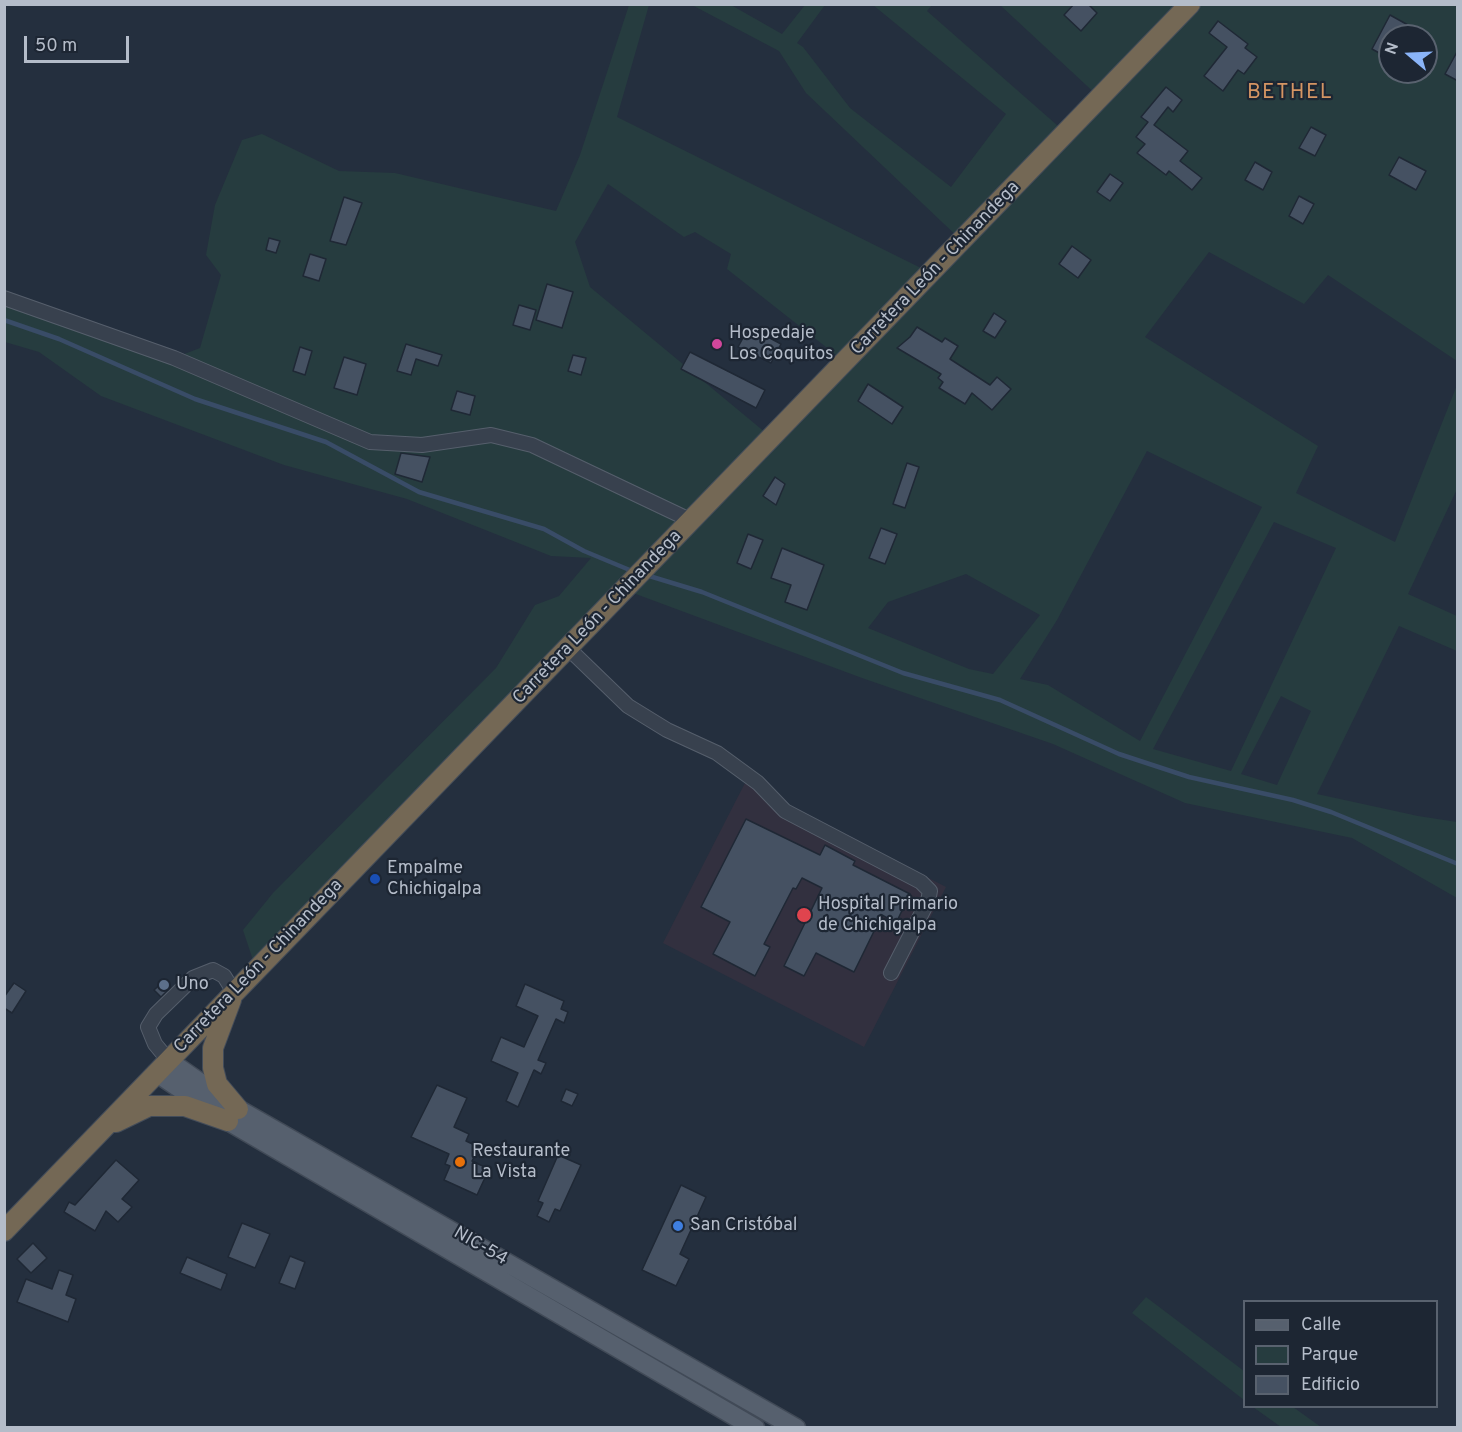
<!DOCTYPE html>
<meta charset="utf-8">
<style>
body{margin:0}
#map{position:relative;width:1462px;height:1432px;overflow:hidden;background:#242f3e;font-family:Overpass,sans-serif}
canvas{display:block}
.frame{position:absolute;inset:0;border:6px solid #b4bcc9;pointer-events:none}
.legend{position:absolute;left:1243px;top:1300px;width:195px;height:108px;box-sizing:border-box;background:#1d2633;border:2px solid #59626f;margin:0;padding:8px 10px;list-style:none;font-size:18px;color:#b4bcc9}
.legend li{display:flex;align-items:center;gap:12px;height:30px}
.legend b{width:30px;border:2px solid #59626f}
.north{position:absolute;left:1378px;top:24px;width:60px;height:60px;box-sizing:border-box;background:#1d2633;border:2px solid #59626f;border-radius:50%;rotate:289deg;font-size:16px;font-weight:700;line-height:24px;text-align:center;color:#b4bcc9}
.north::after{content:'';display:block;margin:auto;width:21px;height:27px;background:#8ab4f8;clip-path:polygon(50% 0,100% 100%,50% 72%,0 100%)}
.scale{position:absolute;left:24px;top:36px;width:105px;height:27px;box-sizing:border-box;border:3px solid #b4bcc9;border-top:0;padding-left:8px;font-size:18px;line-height:21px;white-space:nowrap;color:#b4bcc9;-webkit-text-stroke:4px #1d2633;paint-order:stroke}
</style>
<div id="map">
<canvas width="1462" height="1432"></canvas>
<div class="frame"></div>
<ul class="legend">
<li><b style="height:8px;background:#56606e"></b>Calle</li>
<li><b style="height:16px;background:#263c3f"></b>Parque</li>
<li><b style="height:16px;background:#455162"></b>Edificio</li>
</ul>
<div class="north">N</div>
<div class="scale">50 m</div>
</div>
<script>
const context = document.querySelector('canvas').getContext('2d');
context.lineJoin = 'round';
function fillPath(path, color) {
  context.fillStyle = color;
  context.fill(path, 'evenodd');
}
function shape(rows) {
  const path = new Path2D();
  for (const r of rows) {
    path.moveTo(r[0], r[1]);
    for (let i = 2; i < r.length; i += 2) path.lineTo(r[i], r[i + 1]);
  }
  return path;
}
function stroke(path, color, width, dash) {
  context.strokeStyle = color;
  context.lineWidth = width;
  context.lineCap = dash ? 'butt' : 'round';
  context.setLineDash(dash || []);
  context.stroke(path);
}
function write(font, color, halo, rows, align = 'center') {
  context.font = font + ' Overpass,sans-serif';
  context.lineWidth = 4.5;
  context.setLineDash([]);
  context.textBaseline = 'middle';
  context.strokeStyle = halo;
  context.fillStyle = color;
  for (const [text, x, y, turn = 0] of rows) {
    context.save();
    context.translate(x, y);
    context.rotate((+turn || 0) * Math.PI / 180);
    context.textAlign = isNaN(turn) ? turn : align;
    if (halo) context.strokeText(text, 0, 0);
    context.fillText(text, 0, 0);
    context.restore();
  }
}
const medical = shape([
 [745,783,946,887,864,1047,663,943]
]);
const green = shape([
 [629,5,649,5,617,117,931,273,962,241,806,93,779,51,692,5,731,5,782,34,805,5,825,5,797,43,803,47,850,108,951,187,1006,114,873,5,932,5,927,11,1066,133,1100,98,1000,5,1452,5,1458,7,1457,361,1328,275,1304,304,1209,252,1145,337,1318,446,1296,493,1395,542,1457,385,1457,489,1408,594,1457,616,1457,651,1399,626,1317,794,1418,816,1457,822,1457,898,1352,838,1185,803,1053,744,862,678,625,590,256,969,243,930,273,893,496,668,535,605,559,596,591,558,551,556,407,499,284,465,101,396,39,352,5,342,5,298,174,358,200,348,221,275,206,255,215,205,242,140,262,134,339,171,395,173,556,211,580,155],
 [1390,36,1426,36,1426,72,1390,72],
 [608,184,684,237,695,232,731,254,727,269,845,362,772,438,590,287,575,242],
 [1147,451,1262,507,1140,741,1048,685,1020,679,1057,620],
 [1274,522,1336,548,1231,771,1153,749],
 [966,574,1040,615,993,674,969,669,868,628,888,602],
 [1281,696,1311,711,1277,785,1241,774],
 [1146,1297,1244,1371,1244,1400,1132,1313],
 [1253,1407,1293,1407,1321,1427,1281,1427]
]);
const stream = shape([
 [4,320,59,339,195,399,326,442,419,492,544,529,584,551,632,571],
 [646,575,702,592,903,673,1000,700,1119,754,1189,777,1293,800,1331,812,1458,864]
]);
const building = shape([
 [1074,4,1088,4,1097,13,1081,31,1064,15,1074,4],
 [1390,15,1408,25,1402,36,1390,36,1390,59,1372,49,1390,15],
 [1218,21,1248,44,1245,48,1257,57,1244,74,1238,70,1223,91,1204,76,1227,47,1209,33,1218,21],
 [1458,50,1458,81,1445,74,1458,50],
 [1166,87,1182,100,1173,112,1168,107,1154,125,1188,151,1180,161,1202,178,1192,190,1169,171,1166,175,1137,153,1145,144,1136,137,1148,122,1141,117,1166,87],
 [1311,127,1326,135,1315,156,1299,148,1311,127],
 [1399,157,1426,171,1416,190,1389,175,1399,157],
 [1255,162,1272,172,1263,190,1245,180,1255,162],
 [1110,174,1123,183,1110,201,1097,192,1110,174],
 [1299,196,1314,204,1303,224,1289,216,1299,196],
 [344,197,362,203,346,245,330,241,344,197],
 [269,238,280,241,276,253,266,250,269,238],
 [1072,246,1091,260,1078,278,1059,264,1072,246],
 [310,254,326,259,319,281,303,276,310,254],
 [547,284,573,292,562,328,536,320,547,284],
 [519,305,536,310,530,330,513,325,519,305],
 [994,313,1006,321,995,338,983,331,994,313],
 [749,327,781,344,771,363,738,347,749,327],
 [917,327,942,342,945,338,958,346,950,359,990,385,997,377,1011,389,992,410,972,393,965,404,939,388,943,382,938,378,941,374,897,348,910,337,917,327],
 [406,344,442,355,438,366,416,359,411,375,397,371,406,344],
 [300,347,312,351,305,375,293,371,300,347],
 [690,352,765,390,756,408,681,369,690,352],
 [573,355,586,358,581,375,568,371,573,355],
 [344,357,366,364,357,395,334,388,344,357],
 [868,384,903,407,892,424,858,401,868,384],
 [457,391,475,396,470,415,451,410,457,391],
 [401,453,430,457,422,482,395,474,401,453],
 [907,463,919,467,905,508,893,504,907,463],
 [775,477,785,484,776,505,763,496,775,477],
 [881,528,897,534,885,564,869,558,881,528],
 [748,534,763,540,751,569,737,563,748,534],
 [782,548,824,565,807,610,785,602,791,585,771,578,782,548],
 [746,819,820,855,825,845,855,861,853,865,910,894,896,923,882,915,854,972,816,953,804,976,784,966,822,888,802,878,796,889,793,888,764,944,770,947,755,976,713,954,730,922,701,907,746,819],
 [165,980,171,987,161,997,154,990,165,980],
 [14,983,26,991,12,1013,4,1008,4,997,14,983],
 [525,984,564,1001,561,1009,568,1012,564,1023,556,1019,538,1060,546,1063,541,1074,534,1070,518,1107,506,1101,518,1073,491,1061,501,1037,524,1047,527,1040,538,1016,516,1006,525,984],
 [437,1085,467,1098,454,1127,469,1134,466,1141,479,1147,472,1161,489,1169,477,1195,444,1180,450,1166,445,1164,449,1154,411,1137,437,1085],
 [566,1089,578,1094,572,1106,561,1101,566,1089],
 [558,1155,581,1165,560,1211,555,1209,549,1222,537,1216,543,1203,538,1201,558,1155],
 [116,1160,139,1180,122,1199,132,1207,118,1222,106,1211,95,1231,64,1212,69,1202,75,1205,116,1160],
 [681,1185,706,1197,680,1254,689,1259,676,1286,642,1270,681,1185],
 [242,1223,270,1234,255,1268,228,1257,242,1223],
 [33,1243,47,1258,31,1273,17,1259,33,1243],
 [290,1256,305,1262,295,1289,279,1283,290,1256],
 [187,1257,227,1274,221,1290,180,1273,187,1257],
 [59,1270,73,1275,66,1295,76,1299,68,1322,17,1302,26,1279,52,1289,59,1270]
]);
const minor = shape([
 [4,298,174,358,370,442,422,445,491,435,532,445,692,521],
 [568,648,628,706,667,730,717,753,758,783,785,811,921,882,930,891,928,901,891,973],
 [169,1061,155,1044,148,1027,156,1014,193,978,213,970,224,976,234,992]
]);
const major = shape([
 [169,1061,238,1109,796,1428],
 [157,1073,228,1121,755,1428]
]);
const highway = shape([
 [231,1000,213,1048,213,1068,217,1084,238,1109],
 [116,1122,149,1106,185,1106,228,1121],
 [4,1231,1190,4]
]);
const markers = [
 [717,344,6,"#d1479c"],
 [375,879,6,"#1a4fb4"],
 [804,915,8,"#e0444e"],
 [164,985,6,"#5c6f8a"],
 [460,1162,6,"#e8710a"],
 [678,1226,6,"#3f7fe0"]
];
const streetNames = [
 ["Carretera León - Chinandega",936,269,-46],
 ["Carretera León - Chinandega",598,618,-46],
 ["Carretera León - Chinandega",259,967,-46],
 ["NIC-54",480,1247,30]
];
const poiNames = [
 ["Hospedaje",729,334],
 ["Los Coquitos",729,355],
 ["Empalme",387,869],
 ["Chichigalpa",387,890],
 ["Hospital Primario",818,905],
 ["de Chichigalpa",818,926],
 ["Uno",176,985],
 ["Restaurante",472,1152],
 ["La Vista",472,1173],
 ["San Cristóbal",690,1226]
];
const quarterNames = [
 ["BETHEL",1290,94]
];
fillPath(medical, '#32303f');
fillPath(green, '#263c3f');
stroke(stream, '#394c67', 4.5);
fillPath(building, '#455162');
stroke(building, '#1f2835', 1.5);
stroke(minor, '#565f6c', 16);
stroke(major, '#414a57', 21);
stroke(highway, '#434c59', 22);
stroke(minor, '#38414e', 14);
stroke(major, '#56606e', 18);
stroke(highway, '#746855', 20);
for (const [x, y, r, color] of markers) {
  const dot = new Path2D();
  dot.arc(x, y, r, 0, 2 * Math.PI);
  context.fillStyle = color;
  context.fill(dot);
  stroke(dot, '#1d2633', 2);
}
write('18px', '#b4bcc9', '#1d2633', streetNames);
write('18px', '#b4bcc9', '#1d2633', poiNames, 'left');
context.letterSpacing = '1.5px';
write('21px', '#d59563', '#1d2633', quarterNames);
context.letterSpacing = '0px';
</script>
